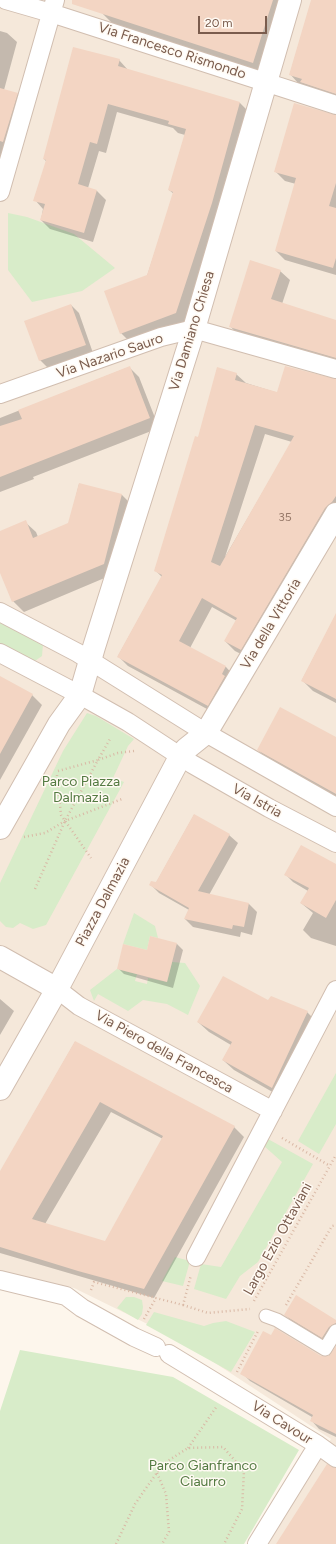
<!DOCTYPE html>
<style>
body{margin:0}
#map{position:relative;width:336px;height:1544px;overflow:hidden;background:#fdf6ec;font-family:Figtree,sans-serif}
canvas{display:block}
.scale{position:absolute;left:198px;top:16px;width:69px;height:18px;box-sizing:border-box;border:2px solid #7a5c4d;border-top:0;padding-left:5px;font-size:12px;line-height:14px;white-space:nowrap;color:#7a5c4d;-webkit-text-stroke:3px #fffaf3;paint-order:stroke}
</style>
<div id="map">
<canvas width="336" height="1544"></canvas>
<div class="scale">20 m</div>
</div>
<script>
const context = document.querySelector('canvas').getContext('2d');
context.lineJoin = 'round';
function fillPath(path, color) {
  context.fillStyle = color;
  context.fill(path, 'evenodd');
}
function shape(rows) {
  const path = new Path2D();
  for (const r of rows) {
    path.moveTo(r[0], r[1]);
    for (let i = 2; i < r.length; i += 2) path.lineTo(r[i], r[i + 1]);
  }
  return path;
}
function stroke(path, color, width, dash) {
  context.strokeStyle = color;
  context.lineWidth = width;
  context.lineCap = dash ? 'butt' : 'round';
  context.setLineDash(dash || []);
  context.stroke(path);
}
function write(font, color, halo, rows, align = 'center') {
  context.font = font + ' Figtree,sans-serif';
  context.lineWidth = 3;
  context.setLineDash([]);
  context.textBaseline = 'middle';
  context.strokeStyle = halo;
  context.fillStyle = color;
  for (const [text, x, y, turn = 0] of rows) {
    context.save();
    context.translate(x, y);
    context.rotate((+turn || 0) * Math.PI / 180);
    context.textAlign = isNaN(turn) ? turn : align;
    if (halo) context.strokeText(text, 0, 0);
    context.fillText(text, 0, 0);
    context.restore();
  }
}
const residential = shape([
 [0,0,336,0,336,1544,264,1544,331,1439,180,1340,74,1288,0,1271]
]);
const green = shape([
 [8,213,27,217,74,234,115,268,82,291,32,302,8,270],
 [0,621,43,644,42,656,32,663,0,644],
 [87,713,96,716,134,739,128,746,113,778,124,782,46,925,33,929,20,923,13,928,6,927,0,921,0,883,63,751],
 [134,913,155,926,158,938,150,936,147,950,123,944],
 [172,962,185,963,200,986,188,1015,167,1004,143,1000,128,1011,98,994,94,1001,90,990,117,969,137,974,135,981,147,984,148,978,167,982],
 [336,1073,336,1124,319,1154,298,1141],
 [268,1139,313,1164,258,1262,240,1276,226,1299,194,1289,201,1264,221,1267,282,1162,263,1145,265,1141],
 [175,1257,190,1261,183,1286,162,1281],
 [126,1297,134,1297,142,1300,143,1307,142,1314,138,1320,117,1308],
 [154,1312,204,1326,213,1323,226,1321,255,1332,231,1372,146,1325],
 [20,1350,173,1377,299,1450,244,1544,0,1544,0,1411]
]);
const shadow = shape([
 [96,0,286,0,262,72,112,23,102,13],
 [312,0,336,0,336,99,310,91,304,85,298,83,290,74],
 [0,31,7,33,17,42,4,90,17,94,25,102,0,190],
 [119,60,128,70,240,103,249,112,185,322,130,342,121,333,147,276,174,194,169,190,185,135,178,133,173,128,117,112,106,153,99,151,88,188,97,191,106,200,93,242,50,229,41,220,43,209,35,200,47,162,44,159],
 [336,116,336,275,285,260,276,251,296,184,285,181,275,171],
 [280,271,290,280,282,304,336,321,336,364,239,336,230,326],
 [71,305,79,313,93,353,48,368,40,360],
 [129,367,139,377,159,428,33,477,34,479,0,492,0,418],
 [236,374,246,383,278,393,336,380,336,516,251,659,235,651,225,641,237,621,212,607,190,648,226,667,235,677,218,715,128,666,118,656,162,577,155,570,198,438],
 [265,434,292,442,225,557],
 [79,484,122,495,133,506,114,574,24,612,13,601,0,570,0,532,25,522,36,532,38,537,69,524],
 [336,615,336,703,313,691,302,680],
 [0,678,32,695,42,705,0,780],
 [336,739,336,797,268,760,258,750],
 [194,815,229,835,238,843,209,895,249,904,257,912,252,935,241,932,240,937,193,927,185,919,189,910,159,893,151,885,156,883],
 [336,866,336,946,311,938,303,930,313,913,301,903,308,891,293,882,285,874],
 [177,944,183,950,173,988,124,974,118,968,148,951],
 [0,999,14,1011,0,1035],
 [269,1002,307,1012,317,1022,283,1098,234,1070,223,1060,231,1045,209,1032,198,1022],
 [75,1042,234,1127,244,1137,154,1298,0,1253,0,1173],
 [111,1112,163,1139,105,1243,45,1224],
 [285,1315,336,1322,336,1333,331,1345,293,1322],
 [336,1348,336,1437,319,1429,311,1420,312,1417,250,1381,242,1373,324,1358,332,1354]
]);
const building = shape([
 [72,0,273,0,253,63,72,4],
 [311,0,336,0,336,94,300,82,302,79,289,75],
 [73,47,120,59,118,66,240,102,212,203,176,313,120,334,104,291,147,275,173,192,168,190,186,129,168,124,169,121,108,104,97,144,90,142,78,184,97,190,84,233,40,220,45,204,33,201,46,160,43,159],
 [0,88,18,93,3,142,0,141],
 [294,103,336,115,336,183,329,206,336,208,336,258,333,268,275,251,296,178,274,172],
 [250,260,281,270,271,299,336,320,336,358,229,327],
 [71,304,86,345,39,361,24,321],
 [130,366,150,418,0,477,0,426,22,419,18,410],
 [285,366,336,379,336,496,332,502,325,508,241,650,224,641,237,618,202,598,179,641,226,666,222,674,225,676,208,706,117,657,162,575,154,571,195,436,198,437,217,367,237,373,235,380,277,392],
 [255,425,294,436,220,566,211,562],
 [79,483,122,494,104,564,12,602,0,573,0,531,26,520,33,538,68,523],
 [336,613,336,699,301,681],
 [0,676,33,694,0,754],
 [280,707,336,737,336,794,257,750],
 [194,814,230,834,198,891,249,903,244,927,233,925,232,929,184,919,189,908,149,885,151,881,156,882],
 [301,845,336,864,336,900,326,918,300,903,309,888,284,875],
 [150,936,177,943,167,982,117,969,123,944,147,950],
 [223,976,268,1000,271,996,308,1011,272,1088,222,1060,232,1042,197,1022],
 [75,1041,235,1126,144,1289,78,1271,0,1247,0,1171],
 [100,1102,163,1136,105,1241,32,1219],
 [296,1295,336,1320,336,1323,329,1327,322,1338,284,1315],
 [275,1328,321,1356,329,1356,336,1346,336,1434,310,1421,313,1415,240,1374,263,1331,271,1335],
 [327,1464,336,1468,336,1544,276,1544]
]);
const path = shape([
 [58,771,98,760,110,739],
 [57,775,61,815,91,858],
 [24,837,45,833,65,821,122,799],
 [35,889,65,821,98,760,118,753,134,751],
 [282,1138,330,1166],
 [91,1290,94,1282,183,1305,191,1275],
 [254,1301,336,1155],
 [183,1305,208,1313,250,1309],
 [286,1305,332,1226,336,1225],
 [144,1319,156,1298],
 [237,1372,258,1331],
 [188,1448,217,1406],
 [157,1473,166,1494,169,1532,162,1544],
 [116,1544,135,1504,163,1464,188,1448,223,1447,244,1471,242,1509,224,1544]
]);
const pedestrian = shape([
 [266,1316,277,1320,325,1349,336,1331]
]);
const minor = shape([
 [6,0,51,13,336,105],
 [0,192,55,0],
 [0,394,161,337,194,329,336,369],
 [0,612,78,653,206,733,336,807],
 [0,653,80,695,128,722,192,764,269,808,336,843],
 [57,989,79,1006,273,1111],
 [196,1257,336,990],
 [0,1280,66,1296,82,1308,134,1337,156,1347],
 [169,1354,318,1445,336,1458],
 [257,1544,318,1445]
]);
const tertiary = shape([
 [0,828,59,724,80,695,94,647,194,329,290,0],
 [0,957,57,989,180,757,186,749,206,733,336,514],
 [0,1089,57,989]
]);
const numberNames = [
 ["35",285,517]
];
const streetNames = [
 ["Via Francesco Rismondo",172,51,18],
 ["Via Damiano Chiesa",192,331,-73],
 ["Via Nazario Sauro",110,356,-19],
 ["Via della Vittoria",271,624,-59],
 ["Via Istria",257,801,29],
 ["Piazza Dalmazia",103,902,-62],
 ["Via Piero della Francesca",164,1052,29],
 ["Largo Ezio Ottaviani",278,1239,-61],
 ["Via Cavour",282,1423,32]
];
const parkNames = [
 ["Parco Piazza",81,782],
 ["Dalmazia",81,798],
 ["Parco Gianfranco",203,1466],
 ["Ciaurro",203,1482]
];
fillPath(residential, '#f5e8da');
fillPath(green, '#d8ecc9');
fillPath(shadow, '#0003');
fillPath(building, '#f3d5c3');
stroke(pedestrian, '#d1beb0', 15);
stroke(minor, '#d1beb0', 20);
stroke(tertiary, '#d1beb0', 24);
stroke(path, '#d9b8a5', 2.5, [1, 3]);
stroke(pedestrian, '#fff', 13);
stroke(minor, '#fff', 18);
stroke(tertiary, '#fff', 22);
write('12px', '#987a6a', null, numberNames);
write('14px', '#7a5c4d', '#fffaf3', streetNames);
write('14px', '#537a41', '#fffaf3', parkNames);
</script>
